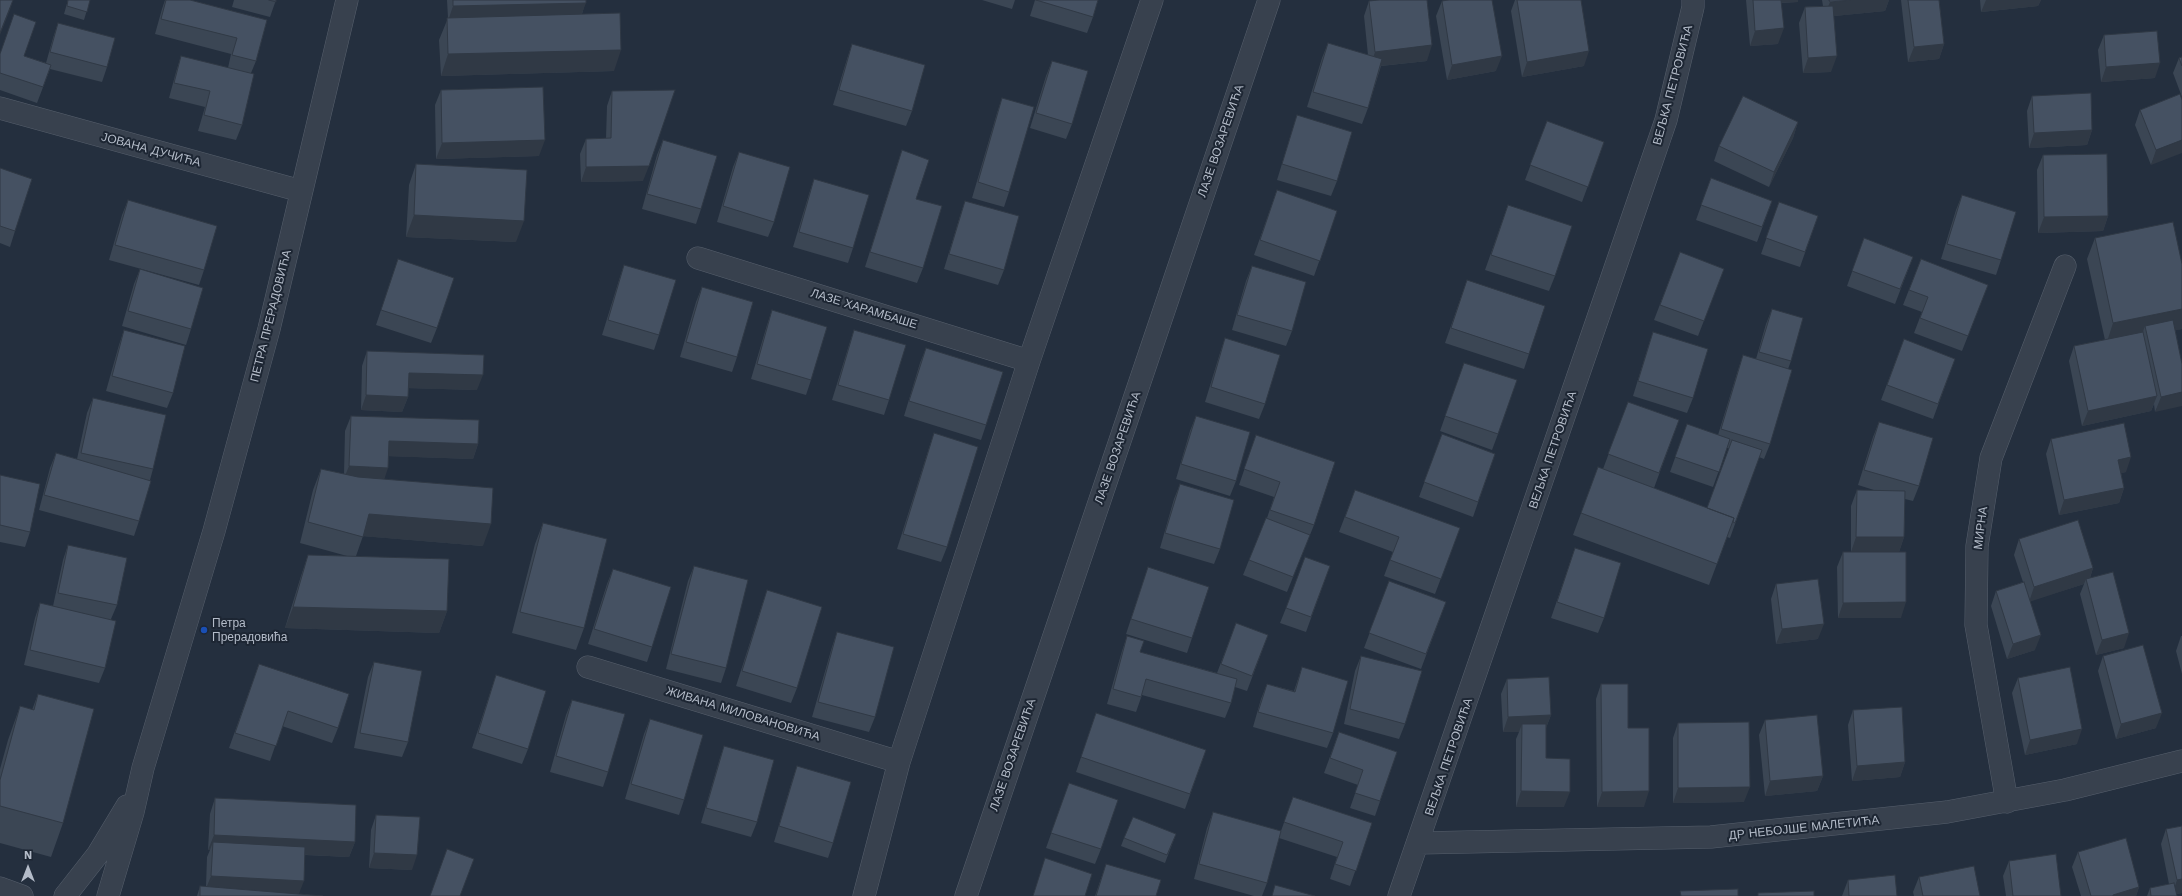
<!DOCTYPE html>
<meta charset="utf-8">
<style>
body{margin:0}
#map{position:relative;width:2182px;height:896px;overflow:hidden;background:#242f3e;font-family:"Work Sans",sans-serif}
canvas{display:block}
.north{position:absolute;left:8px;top:848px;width:40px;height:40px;-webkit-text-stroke:3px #1d2633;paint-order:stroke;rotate:0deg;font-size:11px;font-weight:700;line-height:16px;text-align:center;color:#b4bcc9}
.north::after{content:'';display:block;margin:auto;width:14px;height:18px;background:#b4bcc9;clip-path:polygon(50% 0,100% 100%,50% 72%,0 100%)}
</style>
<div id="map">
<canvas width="2182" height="896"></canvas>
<div class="north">N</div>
</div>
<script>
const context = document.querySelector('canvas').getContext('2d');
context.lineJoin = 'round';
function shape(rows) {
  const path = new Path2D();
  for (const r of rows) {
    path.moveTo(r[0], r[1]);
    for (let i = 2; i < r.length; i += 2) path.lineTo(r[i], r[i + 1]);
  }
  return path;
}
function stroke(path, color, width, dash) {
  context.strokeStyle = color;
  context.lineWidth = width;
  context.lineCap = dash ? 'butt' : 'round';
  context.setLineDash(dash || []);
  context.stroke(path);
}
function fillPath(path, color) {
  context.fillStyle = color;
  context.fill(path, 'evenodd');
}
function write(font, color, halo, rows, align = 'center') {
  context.font = font + ' "Work Sans",sans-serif';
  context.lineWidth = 4;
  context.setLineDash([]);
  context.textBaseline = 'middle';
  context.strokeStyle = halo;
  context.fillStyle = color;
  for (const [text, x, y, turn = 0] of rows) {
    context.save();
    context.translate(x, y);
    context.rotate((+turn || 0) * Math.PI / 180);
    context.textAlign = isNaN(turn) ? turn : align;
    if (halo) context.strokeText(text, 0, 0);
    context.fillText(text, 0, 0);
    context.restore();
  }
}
const minor = shape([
 [0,108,301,191],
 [698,258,1029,361],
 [588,667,899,762],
 [2007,802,1976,625,1977,546,1991,458,2065,266],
 [1419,843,1711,837,1947,812,2065,790,2182,761],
 [65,896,98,854,127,806],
 [108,896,133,812,143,768,214,531,269,329,347,0],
 [864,896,899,762,1029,361,1152,0],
 [966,896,1269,0],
 [1399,896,1666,120,1693,7,1693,0]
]);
const tertiary = shape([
 [0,888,22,896]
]);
const wall = shape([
 [68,0,90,0,84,20,64,14],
 [165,0,190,0,267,20,256,61,251,73,242,125,236,140,198,131,205,107,169,98,176,72,181,56,228,68,231,54,155,34,162,9],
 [234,0,276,0,270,17,232,7],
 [447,0,586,0,582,14,614,71,441,76,439,40,448,18],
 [982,0,1015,0,1012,9],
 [1035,0,1098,0,1093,17,1087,33,1030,16],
 [1515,0,1581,0,1584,66,1522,77,1511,11],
 [1746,0,1798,0,1798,2,1781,3,1778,44,1750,46],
 [1822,0,1889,0,1885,11,1834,16,1831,72,1803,73,1799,23,1805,7,1823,6],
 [1901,0,1939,0,1944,44,1939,59,1908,62],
 [1980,0,2041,0,2038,6,1981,12],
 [1369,1,1427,61,1381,66,1368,108,1362,124,1307,107,1322,58,1328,43,1368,55,1364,16],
 [1442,1,1496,71,1447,80,1436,16],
 [58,23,107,67,102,82,50,69,37,103,0,90,0,53,24,56,46,63,53,38],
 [2104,35,2155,78,2101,82,2098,50],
 [852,44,912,111,906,126,833,105,847,59],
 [2182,57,2182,97,2173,73,2179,58],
 [1052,61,1072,124,1066,139,1030,128,1046,76],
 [441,90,539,156,436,159,435,105],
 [612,91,643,181,581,182,580,154,586,139,606,138,607,106],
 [2180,94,2151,165,2135,125,2140,110],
 [2032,96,2092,130,2087,145,2029,148,2027,111],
 [1002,98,1009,192,1004,207,972,198,997,113],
 [1297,115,1337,181,1331,196,1277,180,1292,131],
 [1547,121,1604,142,1582,202,1525,180],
 [1798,122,1793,138,1769,187,1714,161,1719,146],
 [663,140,701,209,696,224,642,209,657,155],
 [902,150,916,199,923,268,917,283,865,267,897,165],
 [739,152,774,222,768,237,717,222,733,167],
 [2043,155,2108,216,2103,231,2038,233,2037,170],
 [416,164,516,242,406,237,409,185],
 [0,168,15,231,10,247,0,243],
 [1711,178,1772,201,1757,242,1696,220],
 [814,179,853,248,848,263,793,247,809,194],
 [1277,190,1337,211,1314,276,1254,255],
 [1962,195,2001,260,1996,275,1941,259,1956,210],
 [128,200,204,270,199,285,109,260,122,215],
 [965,201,1004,270,998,285,944,269,960,216],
 [1779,202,1818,216,1800,267,1761,254],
 [1508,205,1555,276,1549,291,1485,270],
 [1864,238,1913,257,1895,304,1847,286],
 [2095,238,2182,264,2182,329,2175,330,2182,364,2155,412,2154,404,2151,411,2082,426,2069,361,2074,346,2105,340,2087,259],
 [1680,252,1724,269,1698,336,1654,320],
 [398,259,437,328,431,343,376,325],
 [1921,259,1988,285,1962,351,1914,333,1922,312,1903,305],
 [624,265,659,335,654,350,602,335,619,280],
 [1252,266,1292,331,1286,346,1232,330,1246,281],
 [140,269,191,329,186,345,122,326,134,284],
 [1467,280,1529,354,1524,369,1445,343],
 [702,287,737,357,732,372,680,357,696,302],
 [1772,309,1791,361,1788,369,1770,444,1764,459,1759,457,1730,538,1727,537,1709,585,1573,535,1598,467,1603,469,1628,402,1679,420,1654,488,1707,508,1729,448,1727,448,1713,487,1670,472,1687,424,1718,435,1738,370,1743,355,1756,359,1766,324],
 [772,310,811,380,806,395,751,379,767,325],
 [124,330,173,393,167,408,106,391,119,345],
 [854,330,889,400,884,415,832,400,849,345],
 [1653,332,1693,398,1687,413,1633,396,1648,347],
 [1225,338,1265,404,1259,419,1205,402,1220,353],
 [1904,339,1955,359,1933,419,1881,400],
 [926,348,986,425,981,440,904,416,920,363],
 [367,351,477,390,408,388,408,397,402,412,361,410,362,366],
 [1464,363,1498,434,1492,450,1440,431],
 [93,398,153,469,150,480,139,521,134,536,39,510,50,468,56,453,77,459,87,413],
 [351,416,478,444,473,459,388,456,384,479,483,546,363,536,356,556,447,611,439,633,285,628,301,576,308,555,347,556,300,543,313,490,321,469,344,474,345,431],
 [1196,416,1236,481,1230,496,1176,479,1190,431],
 [1879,422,1919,486,1913,501,1905,499,1904,537,1899,552,1851,552,1851,506,1857,490,1877,491,1858,485,1873,437],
 [934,433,947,547,941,562,897,549,929,448],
 [1442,434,1495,454,1473,517,1419,497],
 [1256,435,1314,525,1287,592,1243,575,1249,560,1267,518,1274,497,1239,485],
 [2051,439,2126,472,2121,473,2124,488,2119,503,2059,515,2046,454],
 [0,476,30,532,25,547,0,542],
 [1180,484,1220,549,1214,564,1160,548,1174,499],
 [1355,490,1460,528,1435,594,1384,576,1393,552,1339,532],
 [543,523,584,628,576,650,512,633,535,544],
 [2019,539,2093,568,2090,578,2124,648,2096,655,2080,594,2084,584,2030,601,2035,650,2007,659,1991,606,1996,591,2023,582,2014,555],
 [68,545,117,605,111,619,105,668,99,683,24,665,35,618,40,603,53,606,63,560],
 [1575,548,1604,618,1598,633,1551,618],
 [1843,552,1901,618,1838,618,1837,567],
 [694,566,726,668,721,683,666,669,688,581],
 [1330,566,1306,632,1280,623,1286,608],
 [1148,567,1192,638,1187,653,1126,634],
 [613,569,652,647,647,662,588,644,607,584],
 [1389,581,1446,602,1421,669,1364,648],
 [1776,584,1818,639,1776,644,1771,599],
 [767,590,797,688,791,703,736,686,762,605],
 [1236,623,1268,635,1247,691,1235,687,1231,703,1225,718,1142,695,1136,712,1107,704,1122,651,1127,636,1140,652,1217,673],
 [837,632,875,717,869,732,812,717,832,647],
 [2181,636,2182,636,2182,674,2176,651],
 [1361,656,1405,724,1399,739,1344,724,1355,671],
 [2103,656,2156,728,2116,739,2098,671],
 [374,662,408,742,402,757,354,748,368,677],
 [259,664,338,728,332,743,282,726,270,761,229,748],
 [1302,667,1333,733,1327,748,1253,727,1261,699,1267,684,1294,691],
 [496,675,528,749,522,764,472,748,491,690],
 [2018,678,2077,744,2025,755,2012,693],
 [1507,679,1551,715,1546,728,1546,758,1564,807,1516,807,1516,739,1519,732,1503,732,1501,694],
 [1601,684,1628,728,1644,807,1597,807,1596,699],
 [38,694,63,823,51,857,0,843,0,769,8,740,20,706,32,710],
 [572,700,608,772,603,787,550,772,566,715],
 [1853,710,1905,762,1900,777,1852,781,1848,725],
 [1096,713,1206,750,1185,809,1076,772],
 [650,719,684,800,679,815,625,799,644,734],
 [1765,720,1823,776,1817,791,1765,796,1759,735],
 [1678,723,1744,802,1673,803,1673,738],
 [1339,732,1397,752,1375,816,1350,808,1358,785,1324,773],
 [724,746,757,822,751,837,701,823,719,761],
 [797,766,833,843,828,858,774,842,792,781],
 [1069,783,1101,849,1095,864,1046,848],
 [1293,797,1372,823,1350,886,1330,879,1337,857,1279,838,1267,883,1262,896,1254,896,1194,879,1207,828,1213,812,1281,831],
 [215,798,355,842,349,857,305,855,299,894,323,896,197,896,200,886,206,886,207,857,210,850,208,850,210,814],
 [376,815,412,870,369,868,371,830],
 [2182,826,2182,893,2177,894,2177,896,2147,896,2150,888,2169,884,2161,844,2166,829],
 [1176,834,1165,863,1121,846,1124,838],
 [2078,852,2139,887,2136,896,2081,896,2072,867],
 [2009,861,2061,896,2006,896,2003,876],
 [1106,864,1156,896,1095,896],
 [1919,877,1980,896,1914,896,1913,892],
 [1848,880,1897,896,1842,896]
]);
const shadedWall = shape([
 [13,0,10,10,0,35,0,33],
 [1776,0,1798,0,1798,2,1775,3],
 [1851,0,1889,0,1885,11,1824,17,1830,2],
 [1986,0,2041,0,2038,6,1981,12],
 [586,3,580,18,448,21,453,6],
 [1784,28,1778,44,1750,46,1755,31],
 [1944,44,1939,59,1908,62,1914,47],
 [1432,45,1427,61,1370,67,1375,52],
 [621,50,614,71,441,76,448,54],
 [1589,51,1584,66,1522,77,1527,62],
 [1502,56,1496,71,1447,80,1452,65],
 [1837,56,1831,72,1803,73,1808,58],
 [2160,63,2155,78,2101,82,2106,67],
 [1798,122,1793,138,1769,187,1774,172],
 [2092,130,2087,145,2029,148,2034,133],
 [545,140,539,156,436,159,442,143],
 [2182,140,2182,153,2151,165,2156,150],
 [649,166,643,181,581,182,586,167],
 [414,215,524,221,516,242,406,237],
 [2108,216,2103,231,2038,233,2044,217],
 [2182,309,2182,329,2148,336,2145,326,2141,337,2106,345,2113,323],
 [409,373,483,375,477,390,403,388],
 [2182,392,2182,406,2155,412,2161,397],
 [366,395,408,397,402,412,361,410],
 [2157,396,2151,411,2082,426,2088,411],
 [389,441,478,444,473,459,383,456],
 [2131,457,2126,472,2113,475,2118,460],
 [349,466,388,468,383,483,343,481],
 [2124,488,2119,503,2059,515,2064,500],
 [369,514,491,524,483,546,361,536],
 [1856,537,1904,537,1899,552,1851,552],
 [2093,568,2088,583,2086,579,2084,584,2029,602,2034,587],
 [1906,602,1901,618,1838,618,1843,603],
 [293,607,447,611,439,633,285,628],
 [1824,624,1818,639,1776,644,1782,629],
 [2129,633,2124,648,2096,655,2102,640],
 [2041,635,2035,650,2007,659,2013,644],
 [2162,713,2156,728,2116,739,2121,724],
 [1551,715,1545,730,1522,724,1519,732,1503,732,1508,717],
 [2082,729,2077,744,2025,755,2030,740],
 [1905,762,1900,777,1852,781,1857,766],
 [1823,776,1817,791,1765,796,1770,781],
 [1750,787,1744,802,1673,803,1678,788],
 [1521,791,1570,792,1564,807,1516,807],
 [1649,791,1644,807,1597,807,1602,792],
 [214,835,355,842,349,857,212,850,213,842,210,850,208,850],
 [374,853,417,855,412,870,369,868],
 [211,876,304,881,298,896,205,891],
 [2182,879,2182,893,2172,895,2177,880],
 [2139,887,2136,896,2112,896,2113,895]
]);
const building = shape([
 [0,0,13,0,0,33,0,0],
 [68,0,90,0,87,12,67,6,68,0],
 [166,0,190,0,267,20,256,61,232,55,237,38,161,19,166,0],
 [269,0,276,0,276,2,269,0],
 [453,0,586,0,586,3,453,6,453,0],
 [1036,0,1098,0,1093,17,1036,0],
 [1378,0,1427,0,1432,45,1375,52,1369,1,1378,0],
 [1448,0,1492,0,1502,56,1452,65,1442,1,1448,0],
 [1517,0,1581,0,1589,51,1527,62,1517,0],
 [1753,0,1781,0,1784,28,1755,31,1753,0],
 [1829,0,1851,0,1830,2,1829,0],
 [1908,0,1939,0,1944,44,1914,47,1908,0],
 [1833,6,1837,56,1808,58,1805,7,1833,6],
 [620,13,621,50,448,54,447,18,620,13],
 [14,14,36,22,24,56,51,65,43,87,0,73,0,54,14,14],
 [58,23,115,38,107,67,50,52,58,23],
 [2157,31,2160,63,2106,67,2104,35,2157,31],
 [1328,43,1382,59,1368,108,1313,92,1328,43],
 [852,44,925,65,912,111,839,90,852,44],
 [181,56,254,74,242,125,204,115,210,91,174,83,181,56],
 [2182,57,2182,66,2179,58,2182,57],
 [1052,61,1088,71,1072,124,1036,113,1052,61],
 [543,87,545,140,442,143,441,90,543,87],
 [675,90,649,166,586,167,586,139,611,138,612,91,675,90],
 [2091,93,2092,130,2034,133,2032,96,2091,93],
 [2180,94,2182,100,2182,140,2156,150,2140,110,2180,94],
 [1743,96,1798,122,1774,172,1719,146,1743,96],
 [1002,98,1034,107,1009,192,978,182,1002,98],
 [1297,115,1352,132,1337,181,1282,164,1297,115],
 [1547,121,1604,142,1588,187,1530,165,1547,121],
 [663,140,717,156,701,209,647,194,663,140],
 [902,150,929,160,916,199,942,206,923,268,870,252,902,150],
 [739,152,790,167,774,222,723,206,739,152],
 [2107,154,2108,216,2044,217,2043,155,2107,154],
 [416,164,527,170,524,221,414,215,416,164],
 [0,168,32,179,15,231,0,226,0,168],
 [1711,178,1772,201,1762,227,1701,205,1711,178],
 [814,179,869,195,853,248,799,232,814,179],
 [1277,190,1337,211,1320,261,1260,240,1277,190],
 [1962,195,2016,212,2001,260,1947,244,1962,195],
 [128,200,217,226,204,270,115,245,128,200],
 [965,201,1019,216,1004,270,949,254,965,201],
 [1779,202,1818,216,1805,252,1766,238,1779,202],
 [1508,205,1572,226,1555,276,1491,255,1508,205],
 [2173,222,2182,264,2182,309,2113,323,2095,238,2173,222],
 [1864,238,1913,257,1900,289,1852,271,1864,238],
 [1680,252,1724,269,1704,321,1660,305,1680,252],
 [398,259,454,278,437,328,381,310,398,259],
 [1921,259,1988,285,1968,336,1920,318,1928,297,1909,290,1921,259],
 [624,265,676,280,659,335,608,320,624,265],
 [1252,266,1306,282,1292,331,1237,315,1252,266],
 [140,269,203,288,191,329,128,311,140,269],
 [1467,280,1545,306,1529,354,1451,328,1467,280],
 [702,287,753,302,737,357,686,342,702,287],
 [1772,309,1803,318,1791,361,1759,352,1772,309],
 [772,310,827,327,811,380,757,364,772,310],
 [2173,320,2182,364,2182,392,2161,397,2145,326,2173,320],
 [124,330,185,346,173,393,112,376,124,330],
 [854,330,906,345,889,400,838,385,854,330],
 [1653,332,1708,349,1693,398,1638,381,1653,332],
 [2143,332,2157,396,2088,411,2074,346,2143,332],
 [1225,338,1280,355,1265,404,1211,387,1225,338],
 [1904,339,1955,359,1938,404,1887,385,1904,339],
 [926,348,1003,372,986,425,909,401,926,348],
 [367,351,484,355,483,375,409,373,408,397,366,395,367,351],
 [1743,355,1792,370,1770,444,1721,429,1743,355],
 [1464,363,1517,380,1498,434,1445,416,1464,363],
 [93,398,166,415,153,469,81,453,93,398],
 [1628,402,1679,420,1659,473,1608,454,1628,402],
 [351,416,479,420,478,444,389,441,388,468,349,466,351,416],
 [1196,416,1250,432,1236,481,1181,464,1196,416],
 [1879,422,1933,438,1919,486,1864,470,1879,422],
 [2124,423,2131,457,2118,460,2124,488,2064,500,2051,439,2124,423],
 [1687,424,1730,439,1719,472,1675,457,1687,424],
 [934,433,978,447,947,547,903,534,934,433],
 [1442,434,1495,454,1478,502,1424,482,1442,434],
 [1256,435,1335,462,1314,525,1270,510,1280,482,1244,469,1256,435],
 [1732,440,1762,450,1735,523,1733,522,1734,518,1707,508,1732,440],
 [56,453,151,481,139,521,44,495,56,453],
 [1598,467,1734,518,1717,564,1581,513,1598,467],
 [321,469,358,477,493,488,491,524,369,514,363,537,308,522,321,469],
 [0,475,40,484,30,532,0,525,0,475],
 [1180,484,1234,500,1220,549,1165,533,1180,484],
 [1355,490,1460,528,1441,579,1390,560,1399,537,1345,517,1355,490],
 [1857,490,1905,491,1904,537,1856,537,1857,490],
 [1266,518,1310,535,1293,577,1249,560,1266,518],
 [2078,520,2093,568,2034,587,2019,539,2078,520],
 [543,523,607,539,584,628,520,612,543,523],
 [68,545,127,558,117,605,58,593,68,545],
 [1575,548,1621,563,1604,618,1557,602,1575,548],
 [1843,552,1906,552,1906,602,1843,603,1843,552],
 [308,555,449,559,447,611,293,607,308,555],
 [1305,557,1330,566,1311,617,1286,608,1305,557],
 [694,566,748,580,726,668,671,654,694,566],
 [1148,567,1209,587,1192,638,1131,619,1148,567],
 [613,569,671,587,652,647,594,629,613,569],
 [2113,572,2129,633,2102,640,2086,579,2113,572],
 [1818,579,1824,624,1782,629,1776,584,1818,579],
 [1389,581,1446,602,1426,654,1369,633,1389,581],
 [2024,582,2041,635,2013,644,1996,591,2024,582],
 [767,590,822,607,797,688,742,671,767,590],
 [40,603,116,621,105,668,30,650,40,603],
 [1236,623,1268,635,1252,676,1221,664,1236,623],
 [837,632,894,647,875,717,818,702,837,632],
 [1127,636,1144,641,1140,652,1237,679,1231,703,1146,679,1141,697,1113,689,1127,636],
 [2143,645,2162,713,2121,724,2103,656,2143,645],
 [1361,656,1422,671,1405,724,1350,709,1361,656],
 [374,662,422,671,408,742,360,733,374,662],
 [259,664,349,694,338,728,288,711,276,746,235,733,259,664],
 [1302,667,1348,681,1333,733,1258,712,1267,684,1295,692,1302,667],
 [2070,667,2082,729,2030,740,2018,678,2070,667],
 [496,675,546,691,528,749,478,733,496,675],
 [1549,677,1551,715,1508,717,1507,679,1549,677],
 [1601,684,1628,684,1628,728,1649,728,1649,791,1602,792,1601,684],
 [38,694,94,709,63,823,0,806,0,780,20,706,34,710,38,694],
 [572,700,625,714,608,772,556,756,572,700],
 [1902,707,1905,762,1857,766,1853,710,1902,707],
 [1096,713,1206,750,1190,794,1081,757,1096,713],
 [1817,715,1823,776,1770,781,1765,720,1817,715],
 [650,719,703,735,684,800,631,784,650,719],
 [1749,722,1750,787,1678,788,1678,723,1749,722],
 [1522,724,1546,724,1546,758,1570,759,1570,792,1521,791,1522,724],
 [1339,732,1397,752,1380,801,1355,793,1363,770,1330,758,1339,732],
 [724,746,774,760,757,822,706,808,724,746],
 [797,766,851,782,833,843,779,826,797,766],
 [1069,783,1118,800,1101,849,1051,833,1069,783],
 [1293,797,1372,823,1356,871,1335,864,1343,842,1284,822,1293,797],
 [215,798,356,805,355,842,214,835,215,798],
 [1213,812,1281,831,1267,883,1199,864,1213,812],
 [376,815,420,817,417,855,374,853,376,815],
 [1133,817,1176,834,1167,855,1124,838,1133,817],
 [2182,826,2182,879,2177,880,2166,829,2182,826],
 [2126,838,2139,887,2113,895,2113,896,2091,896,2078,852,2126,838],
 [213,842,305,847,304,881,211,876,213,842],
 [447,849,474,859,460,896,430,896,447,849],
 [2056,854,2061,896,2013,896,2009,861,2056,854],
 [1045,858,1092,874,1085,896,1033,896,1045,858],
 [1106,864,1161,880,1156,896,1096,896,1106,864],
 [1974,866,1980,896,1923,896,1919,877,1974,866],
 [1895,875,1897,896,1849,896,1848,880,1895,875],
 [2174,883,2177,896,2151,896,2150,888,2174,883],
 [1275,885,1315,896,1272,896,1275,885],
 [200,886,323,896,200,896,200,886],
 [1738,889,1738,896,1681,896,1680,891,1738,889],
 [1814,891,1814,896,1758,896,1758,893,1814,891]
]);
const markers = [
 [204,630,4,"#1a4fb4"]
];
const streetNames = [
 ["ВЕЉКА ПЕТРОВИЋА",1673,85,-75],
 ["ЛАЗЕ ВОЗАРЕВИЋА",1221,141,-71],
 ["ЈОВАНА ДУЧИЋА",151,150,15],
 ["ЛАЗЕ ХАРАМБАШЕ",864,309,17],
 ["ПЕТРА ПРЕРАДОВИЋА",271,316,-76],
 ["ЛАЗЕ ВОЗАРЕВИЋА",1118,448,-71],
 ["ВЕЉКА ПЕТРОВИЋА",1553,450,-71],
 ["МИРНА",1981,528,-83],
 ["ЖИВАНА МИЛОВАНОВИЋА",743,714,17],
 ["ЛАЗЕ ВОЗАРЕВИЋА",1013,755,-71],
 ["ВЕЉКА ПЕТРОВИЋА",1449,757,-71],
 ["ДР НЕБОЈШЕ МАЛЕТИЋА",1804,828,-6]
];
const poiNames = [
 ["Петра",212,623],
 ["Прерадовића",212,637]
];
stroke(minor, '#565f6c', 23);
stroke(tertiary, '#565f6c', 23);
stroke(minor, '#38414e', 22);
stroke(tertiary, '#38414e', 22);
fillPath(wall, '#3b4654');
fillPath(shadedWall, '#303945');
fillPath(building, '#455162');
stroke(building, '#303945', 1);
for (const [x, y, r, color] of markers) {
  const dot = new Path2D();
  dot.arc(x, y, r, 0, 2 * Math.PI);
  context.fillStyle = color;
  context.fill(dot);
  stroke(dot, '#1d2633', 1.5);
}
write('12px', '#b4bcc9', '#1d2633', streetNames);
write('12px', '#b4bcc9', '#1d2633', poiNames, 'left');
</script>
